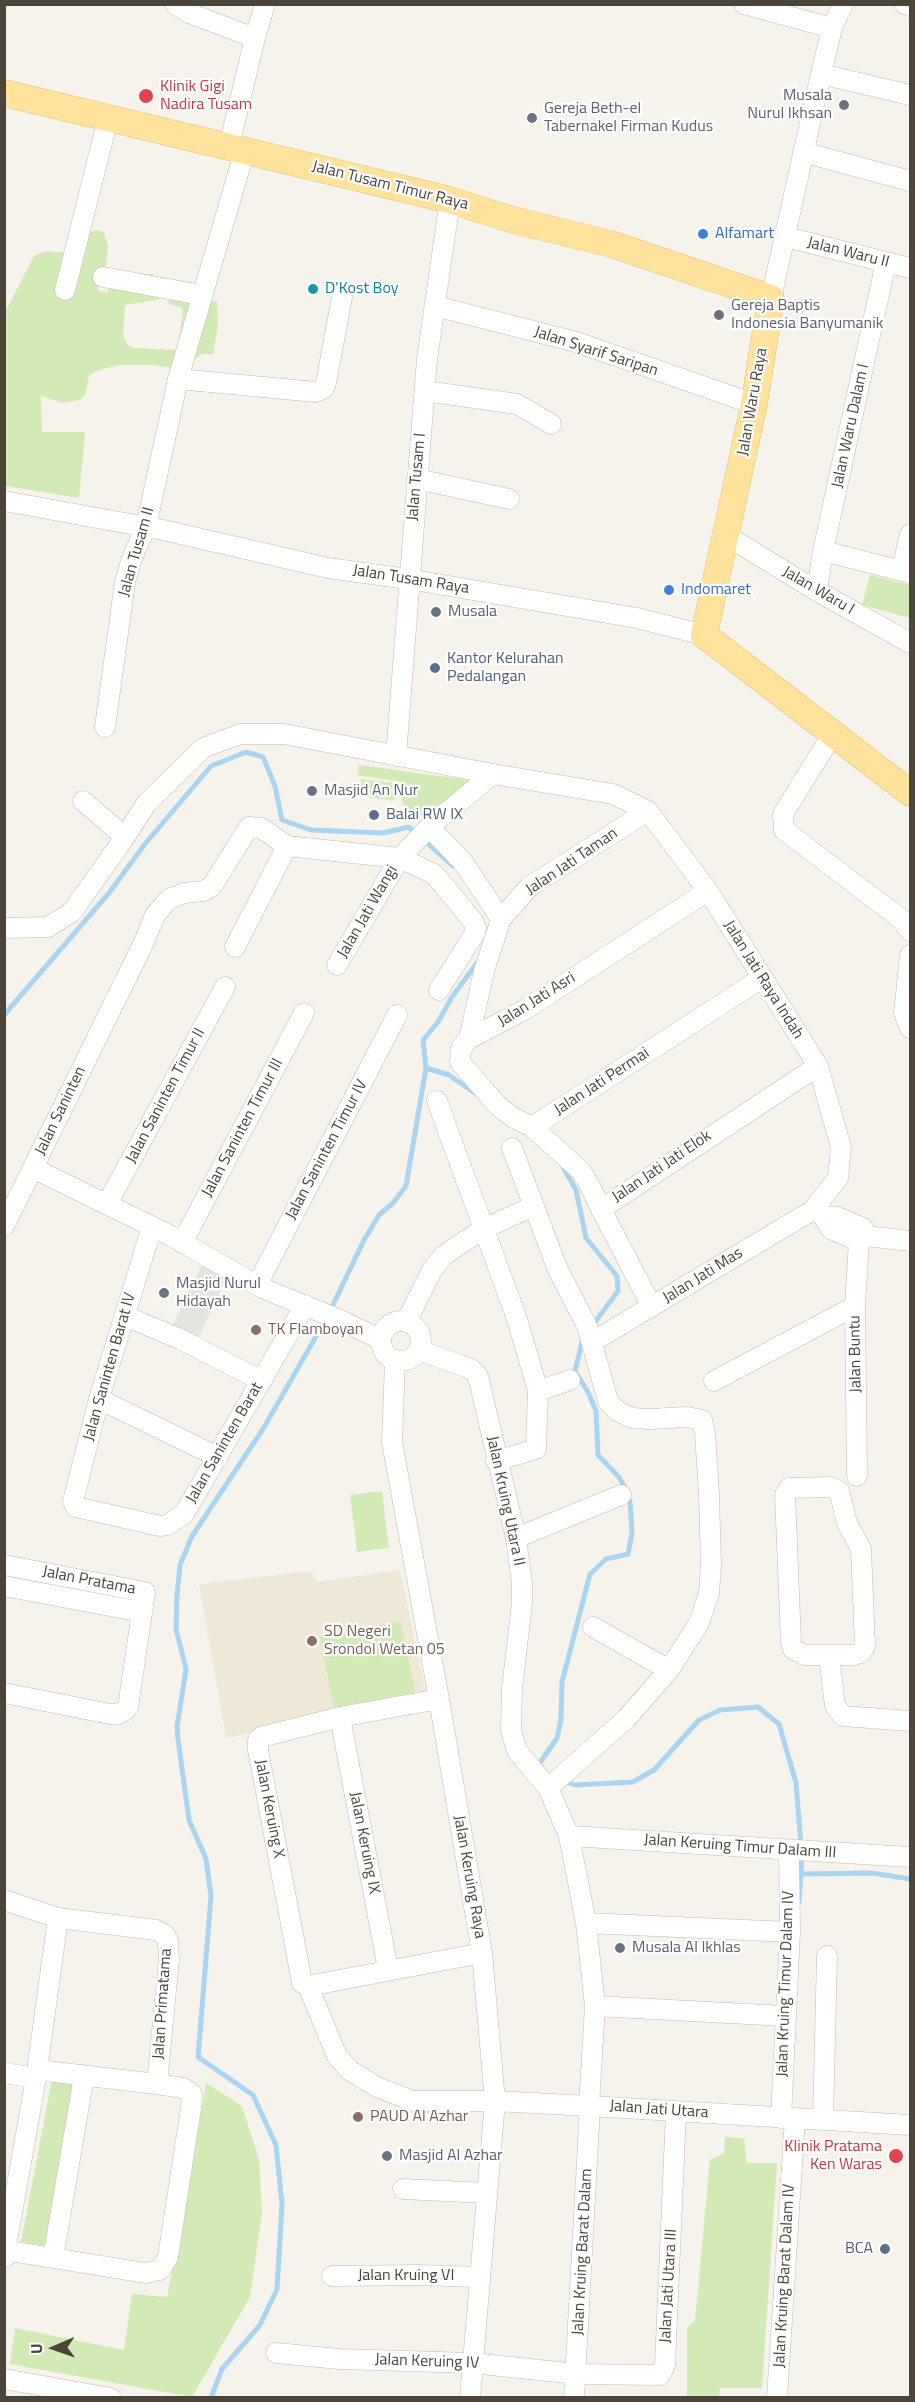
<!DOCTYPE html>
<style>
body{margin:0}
#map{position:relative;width:915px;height:2402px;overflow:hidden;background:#f6f3ec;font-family:"Titillium Web",sans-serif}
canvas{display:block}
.frame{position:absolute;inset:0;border:6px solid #4b4439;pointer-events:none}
.north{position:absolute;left:24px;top:2318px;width:60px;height:60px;-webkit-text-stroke:4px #fff;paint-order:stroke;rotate:268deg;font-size:16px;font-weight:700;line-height:24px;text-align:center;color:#4b4439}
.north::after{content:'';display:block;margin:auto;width:21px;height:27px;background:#4b4439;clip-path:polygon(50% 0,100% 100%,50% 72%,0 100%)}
</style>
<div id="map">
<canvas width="915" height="2402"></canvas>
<div class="frame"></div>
<div class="north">U</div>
</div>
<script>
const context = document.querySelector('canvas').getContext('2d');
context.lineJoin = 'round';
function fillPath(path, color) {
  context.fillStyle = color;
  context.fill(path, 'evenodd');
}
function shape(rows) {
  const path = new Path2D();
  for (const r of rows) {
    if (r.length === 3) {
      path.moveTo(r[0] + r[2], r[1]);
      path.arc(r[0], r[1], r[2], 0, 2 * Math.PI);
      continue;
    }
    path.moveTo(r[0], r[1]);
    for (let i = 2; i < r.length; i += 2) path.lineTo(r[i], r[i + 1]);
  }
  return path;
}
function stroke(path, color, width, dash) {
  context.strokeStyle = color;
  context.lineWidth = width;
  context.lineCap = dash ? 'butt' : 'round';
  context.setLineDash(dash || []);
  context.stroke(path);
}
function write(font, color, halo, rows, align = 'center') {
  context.font = font + ' "Titillium Web",sans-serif';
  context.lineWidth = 4.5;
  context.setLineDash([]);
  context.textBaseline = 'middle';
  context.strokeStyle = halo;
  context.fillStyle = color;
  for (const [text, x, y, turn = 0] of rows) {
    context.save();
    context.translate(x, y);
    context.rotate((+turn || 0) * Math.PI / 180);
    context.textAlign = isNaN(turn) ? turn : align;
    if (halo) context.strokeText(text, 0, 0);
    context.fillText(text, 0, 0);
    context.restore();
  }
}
const education = shape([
 [400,1570,427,1698,226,1738,199,1584,311,1571,317,1582]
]);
const green = shape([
 [96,230,104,232,108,246,106,266,96,279,99,291,107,293,113,279,131,274,152,274,160,281,161,295,158,300,129,304,125,306,123,336,128,345,133,348,177,350,183,312,181,307,169,304,168,297,201,297,217,302,218,325,213,354,202,354,182,369,153,365,118,365,94,372,89,376,85,395,80,400,63,403,41,396,42,432,85,432,79,498,5,486,4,314,34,256,46,251,69,253,85,233],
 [870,575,910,585,910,618,862,605],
 [359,765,475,781,429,816,404,813,401,782,357,775],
 [361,779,396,783,394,801,359,796],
 [382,1491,389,1548,357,1552,350,1495],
 [401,1621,415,1692,334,1708,320,1637],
 [52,2079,76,2084,45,2246,21,2242],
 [206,2083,242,2106,259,2159,262,2212,250,2297,192,2397,10,2364,15,2328,124,2350,132,2294,167,2297,191,2174],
 [725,2137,744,2138,747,2163,777,2163,762,2388,720,2388,719,2397,687,2397,687,2328,695,2320,710,2160,724,2153]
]);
const parking = shape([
 [202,1265,227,1277,198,1339,172,1327]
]);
const stream = shape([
 [4,1015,109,893,145,844,211,766,246,752,263,757,275,786,282,820,311,830,383,833,409,827,453,866],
 [426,1068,449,1075,475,1093],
 [562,1165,576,1190,586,1238,617,1276,618,1291,592,1326],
 [330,1311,364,1240,379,1215,393,1203,406,1186,426,1068,423,1040,438,1022,452,997,477,963],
 [541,1766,539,1764,557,1738,561,1719,562,1682,590,1574,606,1559,628,1554,632,1533,630,1502,625,1488,619,1477,598,1455,596,1411,588,1392,575,1371,583,1338],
 [563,1781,575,1785,633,1782,654,1770,699,1720,720,1710,758,1707,779,1724,796,1783,801,1845],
 [801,1874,872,1873,910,1879],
 [799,1902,802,1855],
 [211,2398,222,2369,260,2325,277,2289,282,2204,276,2145,253,2095,198,2057,211,1896,206,1859,189,1820,178,1739,177,1727,186,1669,176,1629,177,1595,180,1565,192,1536,263,1429,326,1319]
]);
const minor = shape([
 [175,4,189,13,255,38],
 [744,4,832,28],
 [905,4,910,6],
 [821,74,910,95],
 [229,146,255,38,265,4],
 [803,152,910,181],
 [786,237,910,268],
 [103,277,201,295],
 [65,290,108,119],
 [771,298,821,74,832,28,843,4],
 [435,306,576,342,754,404],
 [178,379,316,392,324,388,326,383,342,297],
 [425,391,517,404,551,424],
 [417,479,509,499],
 [4,501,163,530,328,568,408,579,637,618,704,635],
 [727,536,817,591,910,643],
 [823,551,910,573],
 [902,569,910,534],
 [817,591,823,551,886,262],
 [105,727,125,582,132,558,146,527,178,379,245,150],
 [834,732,783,814,784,830,901,919,910,931],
 [396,756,427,359,450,200],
 [83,801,125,837,146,804,203,748,240,734,284,734,493,774,613,794,648,811,708,891,818,1066,841,1147,838,1178,813,1210,823,1216,837,1217,863,1228,866,1236,910,1241],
 [429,827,463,862,501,919],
 [4,928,48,927,72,912,125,837],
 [235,947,287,846],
 [910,955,904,1013,910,1028],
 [337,965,400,858,429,827,493,774],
 [469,1039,484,971,501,919,529,887,648,811],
 [437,1101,517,1319,538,1391],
 [532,1127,514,1118,498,1106,460,1062,461,1048,469,1039,526,1009,708,891],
 [512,1148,558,1270,587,1326,608,1401,617,1411,632,1418,649,1419,687,1417,702,1420,705,1433,709,1494,711,1565,709,1593,699,1623,669,1670,626,1719,548,1788],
 [107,1204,225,987],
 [601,1209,591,1188,581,1171,532,1127,762,978],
 [823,1216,831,1229,859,1241],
 [4,1226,33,1168],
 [152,1227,99,1399,73,1501,76,1507,160,1526,167,1525,184,1514,305,1305],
 [182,1243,304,1013],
 [257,1285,397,1015],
 [652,1307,601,1209,818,1066],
 [125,1316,180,1339,262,1381],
 [401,1341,20],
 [406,1322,432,1270,444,1255,483,1229,534,1206],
 [380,1339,338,1319,262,1288,171,1236,33,1168,144,942,155,915,169,899,184,893,204,891,212,886,249,827,261,828,287,846,400,858,434,874,473,921,476,928,475,933,439,990],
 [592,1342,813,1210],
 [419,1350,471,1369,478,1376,516,1538,522,1583,522,1603,512,1689,511,1730,517,1751,548,1788,569,1836,586,1923,595,2006,589,2106],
 [395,1361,392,1442,439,1699,482,1953,495,2101,470,2398],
 [714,1381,855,1306],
 [99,1399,218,1457],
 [496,1461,536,1449,538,1391,570,1380],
 [857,1476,855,1306,859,1241,866,1236],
 [830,1487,839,1491,847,1523,861,1549,865,1646,861,1653,854,1655,804,1655,793,1649,791,1642,785,1495,789,1488,830,1487],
 [516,1538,621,1495],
 [4,1565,145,1592,128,1707,124,1711,118,1714,110,1714,4,1693],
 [4,1586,142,1612],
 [593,1627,669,1670],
 [829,1656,835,1706,843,1716,910,1721],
 [340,1717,388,1969],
 [569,1836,910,1857],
 [4,1900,58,1918,156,1930,165,1935,168,1941,169,1959,157,2084],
 [586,1923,790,1932],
 [308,1986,337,2056,349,2070,377,2087,413,2101,495,2101,590,2106,910,2125],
 [308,1986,302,1983,298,1961,258,1750,258,1740,261,1737,340,1717,439,1699],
 [308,1986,482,1953],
 [595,2006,785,2016],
 [4,2073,36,2078],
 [781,2118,790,1932,789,1850],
 [823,2120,827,1956],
 [403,2189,487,2193],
 [4,2250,145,2273,160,2270,168,2257,191,2108,192,2094,183,2088,157,2084,37,2070],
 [4,2258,36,2078,58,1918],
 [53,2258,84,2076],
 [332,2276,418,2275,480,2277],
 [276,2353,339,2359,472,2363,577,2374,660,2375,665,2365,676,2112],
 [4,2379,111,2398],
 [574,2398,590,2106],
 [777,2398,795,2118]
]);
const major = shape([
 [4,93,450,200,513,220,611,244,771,298,754,404,704,635,910,793]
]);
const markers = [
 [146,96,8,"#e0444e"],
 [844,105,6,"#6b7280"],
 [532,118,6,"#6b7280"],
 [703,234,6,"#3f7fe0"],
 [313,289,6,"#0f9aa8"],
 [719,315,6,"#6b7280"],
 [669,590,6,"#3f7fe0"],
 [436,612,6,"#6b7280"],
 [435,668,6,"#5c6f8a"],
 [312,791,6,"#6b7280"],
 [374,815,6,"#5c6f8a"],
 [164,1293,6,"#6b7280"],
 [256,1330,6,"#8d6e63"],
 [312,1641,6,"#8d6e63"],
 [620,1948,6,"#6b7280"],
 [358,2117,6,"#8d6e63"],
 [387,2156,6,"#6b7280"],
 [896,2156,8,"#e0444e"],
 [885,2249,6,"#5c6f8a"]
];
const healthNames = [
 ["Klinik Gigi",160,87],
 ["Nadira Tusam",160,105],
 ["Klinik Pratama",882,2147,"right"],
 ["Ken Waras",882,2165,"right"]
];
const worshipNames = [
 ["Musala",832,96,"right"],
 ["Nurul Ikhsan",832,114,"right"],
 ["Gereja Beth-el",544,109],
 ["Tabernakel Firman Kudus",544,127],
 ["Gereja Baptis",731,306],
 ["Indonesia Banyumanik",731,324],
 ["Musala",448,612],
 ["Masjid An Nur",324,791],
 ["Masjid Nurul",176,1284],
 ["Hidayah",176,1302],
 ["Musala Al Ikhlas",632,1948],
 ["Masjid Al Azhar",399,2156]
];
const streetNames = [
 ["Jalan Tusam Timur Raya",390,186,14],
 ["Jalan Waru II",848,253,14],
 ["Jalan Syarif Saripan",596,352,18],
 ["Jalan Waru Raya",753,402,-80],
 ["Jalan Waru Dalam I",851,426,-78],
 ["Jalan Tusam I",417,477,-85],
 ["Jalan Tusam II",137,552,-74],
 ["Jalan Tusam Raya",411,580,9],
 ["Jalan Waru I",818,591,30],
 ["Jalan Jati Taman",572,862,-34],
 ["Jalan Jati Wangi",368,912,-60],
 ["Jalan Jati Raya Indah",763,980,58],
 ["Jalan Jati Asri",537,1000,-32],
 ["Jalan Jati Permai",602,1082,-33],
 ["Jalan Saninten Timur II",166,1096,-62],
 ["Jalan Saninten",61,1111,-64],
 ["Jalan Saninten Timur III",243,1128,-62],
 ["Jalan Saninten Timur IV",327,1150,-62],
 ["Jalan Jati Jati Elok",662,1167,-34],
 ["Jalan Jati Mas",703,1276,-32],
 ["Jalan Buntu",856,1354,-91],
 ["Jalan Saninten Barat IV",110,1367,-74],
 ["Jalan Saninten Barat",225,1443,-60],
 ["Jalan Kruing Utara II",505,1501,78],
 ["Jalan Pratama",89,1581,11],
 ["Jalan Keruing X",269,1809,79],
 ["Jalan Keruing IX",364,1843,79],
 ["Jalan Keruing Timur Dalam III",740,1847,4],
 ["Jalan Keruing Raya",469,1877,80],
 ["Jalan Kruing Timur Dalam IV",786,1984,-88],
 ["Jalan Primatama",163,2004,-86],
 ["Jalan Jati Utara",659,2110,4],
 ["Jalan Kruing Barat Dalam",583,2252,-87],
 ["Jalan Kruing VI",406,2276],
 ["Jalan Kruing Barat Dalam IV",785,2276,-87],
 ["Jalan Jati Utara III",669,2286,-87],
 ["Jalan Keruing IV",427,2362,2]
];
const shopNames = [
 ["Alfamart",715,234],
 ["Indomaret",681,590]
];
const cultureNames = [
 ["D'Kost Boy",325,289]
];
const serviceNames = [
 ["Kantor Kelurahan",447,659],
 ["Pedalangan",447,677],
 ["Balai RW IX",386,815],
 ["BCA",873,2249,"right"]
];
const educationNames = [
 ["TK Flamboyan",268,1330],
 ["SD Negeri",324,1632],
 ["Srondol Wetan 05",324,1650],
 ["PAUD Al Azhar",370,2117]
];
fillPath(education, '#efe8d6');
fillPath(green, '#d2eab5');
fillPath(parking, '#e5e3e0');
stroke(stream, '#a9d4f2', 5);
stroke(minor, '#c2bbae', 21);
stroke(major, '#e6c16a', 27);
stroke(minor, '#fff', 20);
stroke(major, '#ffe39c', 26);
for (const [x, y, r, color] of markers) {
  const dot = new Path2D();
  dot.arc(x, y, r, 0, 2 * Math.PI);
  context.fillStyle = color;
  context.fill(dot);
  stroke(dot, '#fff', 2);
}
write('16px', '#be3a42', '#fff', healthNames, 'left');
write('16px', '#5b616d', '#fff', worshipNames, 'left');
write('16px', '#4b4439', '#fff', streetNames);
write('16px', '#366cbe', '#fff', shopNames, 'left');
write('16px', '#0d838f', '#fff', cultureNames, 'left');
write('16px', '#4e5e75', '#fff', serviceNames, 'left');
write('16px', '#785e54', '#fff', educationNames, 'left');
</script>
